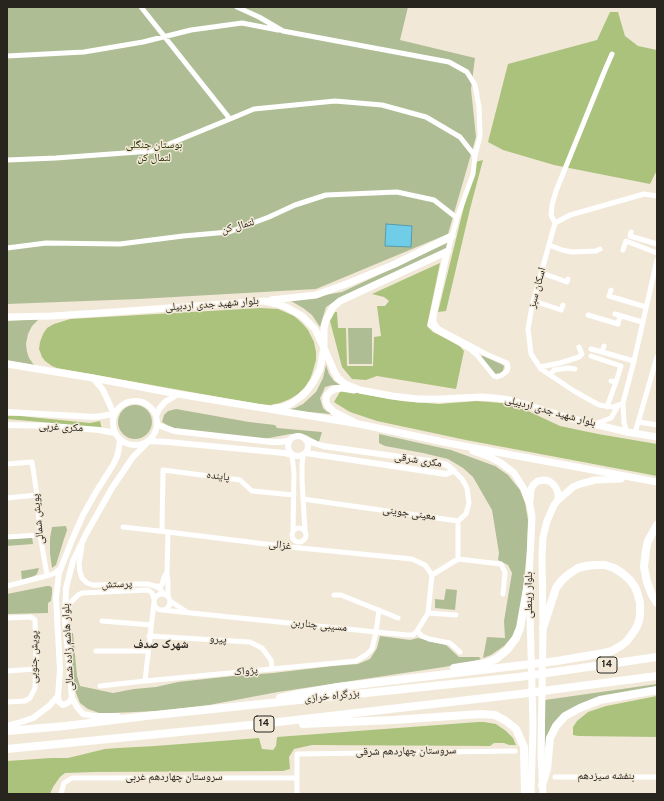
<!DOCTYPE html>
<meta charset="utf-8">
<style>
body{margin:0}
#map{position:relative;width:664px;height:801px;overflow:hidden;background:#f2e8d7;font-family:Overpass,sans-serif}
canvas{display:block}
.frame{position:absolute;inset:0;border:8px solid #28241e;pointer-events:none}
</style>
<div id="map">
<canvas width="664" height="801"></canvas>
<div class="frame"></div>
</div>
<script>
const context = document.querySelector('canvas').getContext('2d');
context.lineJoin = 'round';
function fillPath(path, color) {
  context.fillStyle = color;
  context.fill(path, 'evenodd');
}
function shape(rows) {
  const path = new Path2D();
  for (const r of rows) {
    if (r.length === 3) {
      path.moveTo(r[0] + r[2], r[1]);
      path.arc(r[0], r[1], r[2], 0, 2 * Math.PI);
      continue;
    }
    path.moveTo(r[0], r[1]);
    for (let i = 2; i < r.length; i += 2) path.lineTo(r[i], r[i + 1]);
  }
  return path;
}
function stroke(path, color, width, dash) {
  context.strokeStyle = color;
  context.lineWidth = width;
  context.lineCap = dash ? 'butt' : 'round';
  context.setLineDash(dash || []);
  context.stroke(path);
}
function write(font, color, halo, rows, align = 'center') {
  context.font = font + ' Overpass,"Noto Naskh Arabic",sans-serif';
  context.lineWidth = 3;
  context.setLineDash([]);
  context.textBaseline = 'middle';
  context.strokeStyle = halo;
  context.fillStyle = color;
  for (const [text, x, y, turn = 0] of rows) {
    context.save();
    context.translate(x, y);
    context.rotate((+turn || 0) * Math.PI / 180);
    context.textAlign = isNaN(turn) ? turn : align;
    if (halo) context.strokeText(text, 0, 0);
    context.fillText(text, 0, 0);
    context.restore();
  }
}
const green = shape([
 [7,7,408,7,400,40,475,58,471,89,476,137,448,234,316,289,139,299,7,304],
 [447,243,446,249,343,296,326,307,320,327,312,315,303,308,291,301,342,292],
 [39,319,32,326,28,334,26,344,27,352,29,358,34,365,7,360,7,321],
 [348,328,372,328,372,364,349,364],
 [480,356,483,356,501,364,504,366,503,371,500,373,495,374],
 [326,365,329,374,334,381,340,385,332,385,325,387,323,392,320,398,323,408,326,411,332,414,285,410,295,408,303,404,316,392,323,378],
 [135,422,17],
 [176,409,249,422,275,425,277,428,322,432,319,442,306,435,299,434,290,434,264,439,173,428,167,425,162,422,164,415,168,411],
 [379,434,451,450,495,466,508,475,520,490,525,503,528,520,527,551,520,617,516,628,512,637,504,646,491,655,483,658,487,637,505,638,504,621,512,573,508,565,498,560,499,553,492,510,473,477,463,468,448,459,423,453,385,446,379,443],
 [66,526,67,530,64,539,56,565,52,568,50,554,50,538,52,527],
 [32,537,33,544,7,546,7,539],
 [39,568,37,574,34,576,22,580,21,571],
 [47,586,50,586,52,588,52,593,51,601,48,603,48,613,7,614,7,594],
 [446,589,457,590,455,610,435,608,435,599,444,600],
 [71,633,73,633,77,676,80,686,113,693,134,689,156,687,178,682,233,676,273,673,333,666,358,664,370,659,377,648,380,636,410,640,418,638,446,645,459,657,479,657,481,659,472,662,444,667,278,692,209,705,158,711,112,713,99,713,88,709,80,703,76,693,73,679],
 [657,684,657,687,565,714,545,756,545,700]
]);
const forest = shape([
 [610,12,618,12,625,36,638,46,657,50,657,170,650,184,554,165,503,150,488,142,508,64,597,40],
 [483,160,470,209,446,311,438,312,475,162],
 [440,263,427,326,433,332,459,345,464,351,456,389,377,376,366,380,352,379,342,367,330,321,335,312,337,312,338,328,346,328,347,366,373,366,374,337,381,336,377,306,385,306,389,301,384,297,372,294],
 [261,308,278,309,285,312,294,316,302,323,308,330,314,342,316,352,316,360,312,374,310,379,305,387,298,394,290,399,280,403,270,405,258,404,57,368,52,366,45,361,42,357,39,349,40,342,43,334,47,328,54,324,70,319],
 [341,390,402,401,439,404,476,401,502,403,528,411,560,426,598,434,657,444,657,476,466,440,377,421,350,412,337,404,334,402],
 [7,416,20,416,90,423,100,421,102,429,52,423,7,419],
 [657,696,657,737,578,736,573,735,573,727,577,721,588,712,606,706],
 [478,722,484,722,496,724,506,731,513,738,516,745,509,745,504,743,494,743,490,746,312,745,294,749,289,757,290,769,283,771,95,772,65,773,60,777,53,787,50,794,7,794,7,761,51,758,68,758,105,749,118,748,155,746,259,738,262,749,273,750,276,746,277,737]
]);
const water = shape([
 [386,224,412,226,411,247,385,246,386,224]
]);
const minor = shape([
 [237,7,259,17,283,31,449,62,467,72,475,85,479,107,480,136,475,156,473,174,457,218,448,251,434,316,434,323,439,329,488,355,507,363,508,367,507,371,502,375,497,377,494,376,477,355,470,349,436,330,430,325,446,252],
 [7,56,84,52,143,42,191,30,242,23,278,30],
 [230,119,254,109,335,101,382,105,426,117,460,137,475,156],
 [7,160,56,158,152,151,230,119,141,7],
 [555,223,551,215,552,205,556,191,605,70,612,54],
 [631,232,630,236,657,244],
 [549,245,562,250,572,252,596,251,600,249],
 [7,248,46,243,120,244,183,236,229,232,269,217,295,205,326,195,397,192,434,200,457,218],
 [623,250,626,241,657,253],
 [542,273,567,282,568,279],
 [611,290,609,296,646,307],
 [534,301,561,310,563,305],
 [615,314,642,322],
 [588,315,618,324,620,316],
 [604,346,602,352,634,361],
 [591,349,602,352],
 [591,356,621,366,616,382],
 [540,367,560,363,579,357,582,354,579,347],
 [550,375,554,370,568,368,575,369],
 [623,403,613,407,599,405,574,391,541,369,531,354,528,329,532,306,555,223,570,215,644,194,657,196],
 [607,407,616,382,611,381],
 [639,422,657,425],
 [595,424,611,418,618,406],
 [627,432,624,423,623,403,634,361,657,260],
 [635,433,657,357],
 [292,455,294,473,293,531],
 [303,456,302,464,302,480,305,531],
 [7,464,32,462,37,495,40,535,47,575],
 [7,498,37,495],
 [303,499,458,521,466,514,469,503,467,488,462,479,454,471],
 [123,527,168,532,290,547,412,559,425,565,432,575],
 [299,535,7],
 [162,531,163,470,240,480,252,491,294,495],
 [7,537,40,535],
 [82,546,79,564,80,572,82,578,87,583,93,585,135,584,148,584,155,586,160,589,164,594],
 [458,559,458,521],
 [432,575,458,559,501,564,505,572,503,594],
 [7,586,50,575,55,573,61,568],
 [155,586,159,586,162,585,164,577,167,572],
 [162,602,8],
 [334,595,341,595,398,618],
 [168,596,168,582,167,572,168,532],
 [170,601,187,612],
 [162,610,376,632,407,635,413,635,417,631,428,613,432,575],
 [428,613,456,615],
 [67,616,69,606,72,601,78,595,82,593,148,590,152,593,154,599],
 [7,618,31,617,35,620,36,651,35,688,30,698,25,701,7,702],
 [102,621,151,625],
 [417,631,422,636,429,639,450,643,460,652],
 [149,636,250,642,262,648,271,660,272,669],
 [96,651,148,651],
 [7,671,36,669],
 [145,681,154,602],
 [100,686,145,681,272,669,356,661,366,655,372,649,376,632,379,610],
 [555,777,657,777],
 [61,794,64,783,72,778,297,778],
 [297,794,297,754,515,751]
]);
const tertiary = shape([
 [135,423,22],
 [7,412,95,417,114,414,103,390,93,378],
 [157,414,159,409,165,402,178,394],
 [7,425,52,426,99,430,115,433],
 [158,425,174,431,272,442,281,442,290,440],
 [298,446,10],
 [305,439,314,443,323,446,436,462,447,465,454,471,446,474,439,473,306,453],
 [58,696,59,702,63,705,68,703,72,698],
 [118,716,94,716,83,714,77,707,72,698,65,621,66,588,73,561,86,534,112,488,133,457,149,441,168,442,284,453,292,455],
 [7,726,18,723,33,718,49,706,58,696,60,670,56,598,59,573,72,540,83,515,96,492,113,465,117,457,119,448,120,439]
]);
const secondary = shape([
 [271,300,316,295,349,283,395,264,452,236],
 [7,317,52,316,115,312,264,301,277,304,286,307,302,316,315,329,324,348,334,371,338,378,345,384,360,390,392,396,418,399,440,399,482,397,495,398,510,400,573,419,627,432,657,437],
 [7,364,93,378,178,394,359,424,448,443,657,482],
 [354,390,342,388,335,389,331,391,327,395,326,398,326,403,329,407,334,412,354,422],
 [275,408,284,407,292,403,299,398,306,392,314,381,320,369,324,348,324,328,326,320,333,307,340,301,448,251],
 [473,451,490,457,501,463,514,473,524,489,530,505,532,517,529,577,533,726,531,794],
 [530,501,531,489,534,484,538,481,544,480,549,481,553,484,556,488,558,493,558,500],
 [543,794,541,754,543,628,542,554,543,537,547,521,554,505,558,500,573,487,580,484,595,480,621,479]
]);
const trunk = shape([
 [657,525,648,541,646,550,644,567,647,582,652,595,657,603],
 [454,668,486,663,496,659,507,650,516,638,520,628,529,577],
 [280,698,298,694,338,687,557,661,604,653,612,651,622,645,627,641,635,630,638,624,640,616,640,603,638,595,635,587,630,580,622,573,614,568,605,565,595,565,586,566,578,568,569,574,562,580,556,588,543,628],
 [303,724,325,723,393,720,481,714,495,715,506,721,516,729,524,747,525,794],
 [7,731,65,726,146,716,519,677,657,657],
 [7,749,261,724,520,694,657,676],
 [542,785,547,769,550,738,556,726,565,716,580,708,600,700,657,690]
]);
const shields = [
 [607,665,20],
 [264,724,20]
];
const shieldNames = [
 ["14",607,665],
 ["14",264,724]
];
const parkNames = [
 ["بوستان جنگلی",154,146],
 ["لتمال کن",154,159]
];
const streetNames = [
 ["لتمال کن",238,227,-15],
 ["اسکان سبز",538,288,-75],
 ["بلوار شهید جدی اردبیلی",212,305,-4],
 ["بلوار شهید جدی اردبیلی",550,412,15],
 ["مکری غربی",61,428,3],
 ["مکری شرقی",418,461,9],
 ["پاینده",218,477,7],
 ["معینی جوینی",409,514,8],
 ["پویش شمالی",39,519,-96],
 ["غزالی",280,546,7],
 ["پرستش",117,585,-2],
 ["بلوار زینعلی",530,595,-90],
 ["مسیبی چناربن",319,626,6],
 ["پیرو",218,640,4],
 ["بلوار هاشم زاده شمالی",69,647,-93],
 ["پویش جنوبی",35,657,-89],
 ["پژواک",246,672,-5],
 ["بزرگراه خرازی",332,697,-6],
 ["سروستان چهاردهم شرقی",406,752,-1],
 ["بنفشه سیزدهم",606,777],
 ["سروستان چهاردهم غربی",174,778]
];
const neighbourhoodNames = [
 ["شهرک صدف",161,646]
];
fillPath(green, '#afbd95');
fillPath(forest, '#abc27d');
fillPath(water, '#70cde7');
stroke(water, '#5a9aab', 1);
stroke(minor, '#fff', 5);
stroke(tertiary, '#fff', 6);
stroke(secondary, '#fff', 7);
stroke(trunk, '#fff', 8);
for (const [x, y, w] of shields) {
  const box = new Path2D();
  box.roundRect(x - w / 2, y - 8, w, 16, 3);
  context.fillStyle = '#f2e8d7';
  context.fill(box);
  stroke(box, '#28241e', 1);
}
write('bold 10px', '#28241e', null, shieldNames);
write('11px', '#243100', '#f2e8d7', parkNames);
write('11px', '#28241e', '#f2e8d7', streetNames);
write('bold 12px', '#28241e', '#f2e8d7', neighbourhoodNames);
</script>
